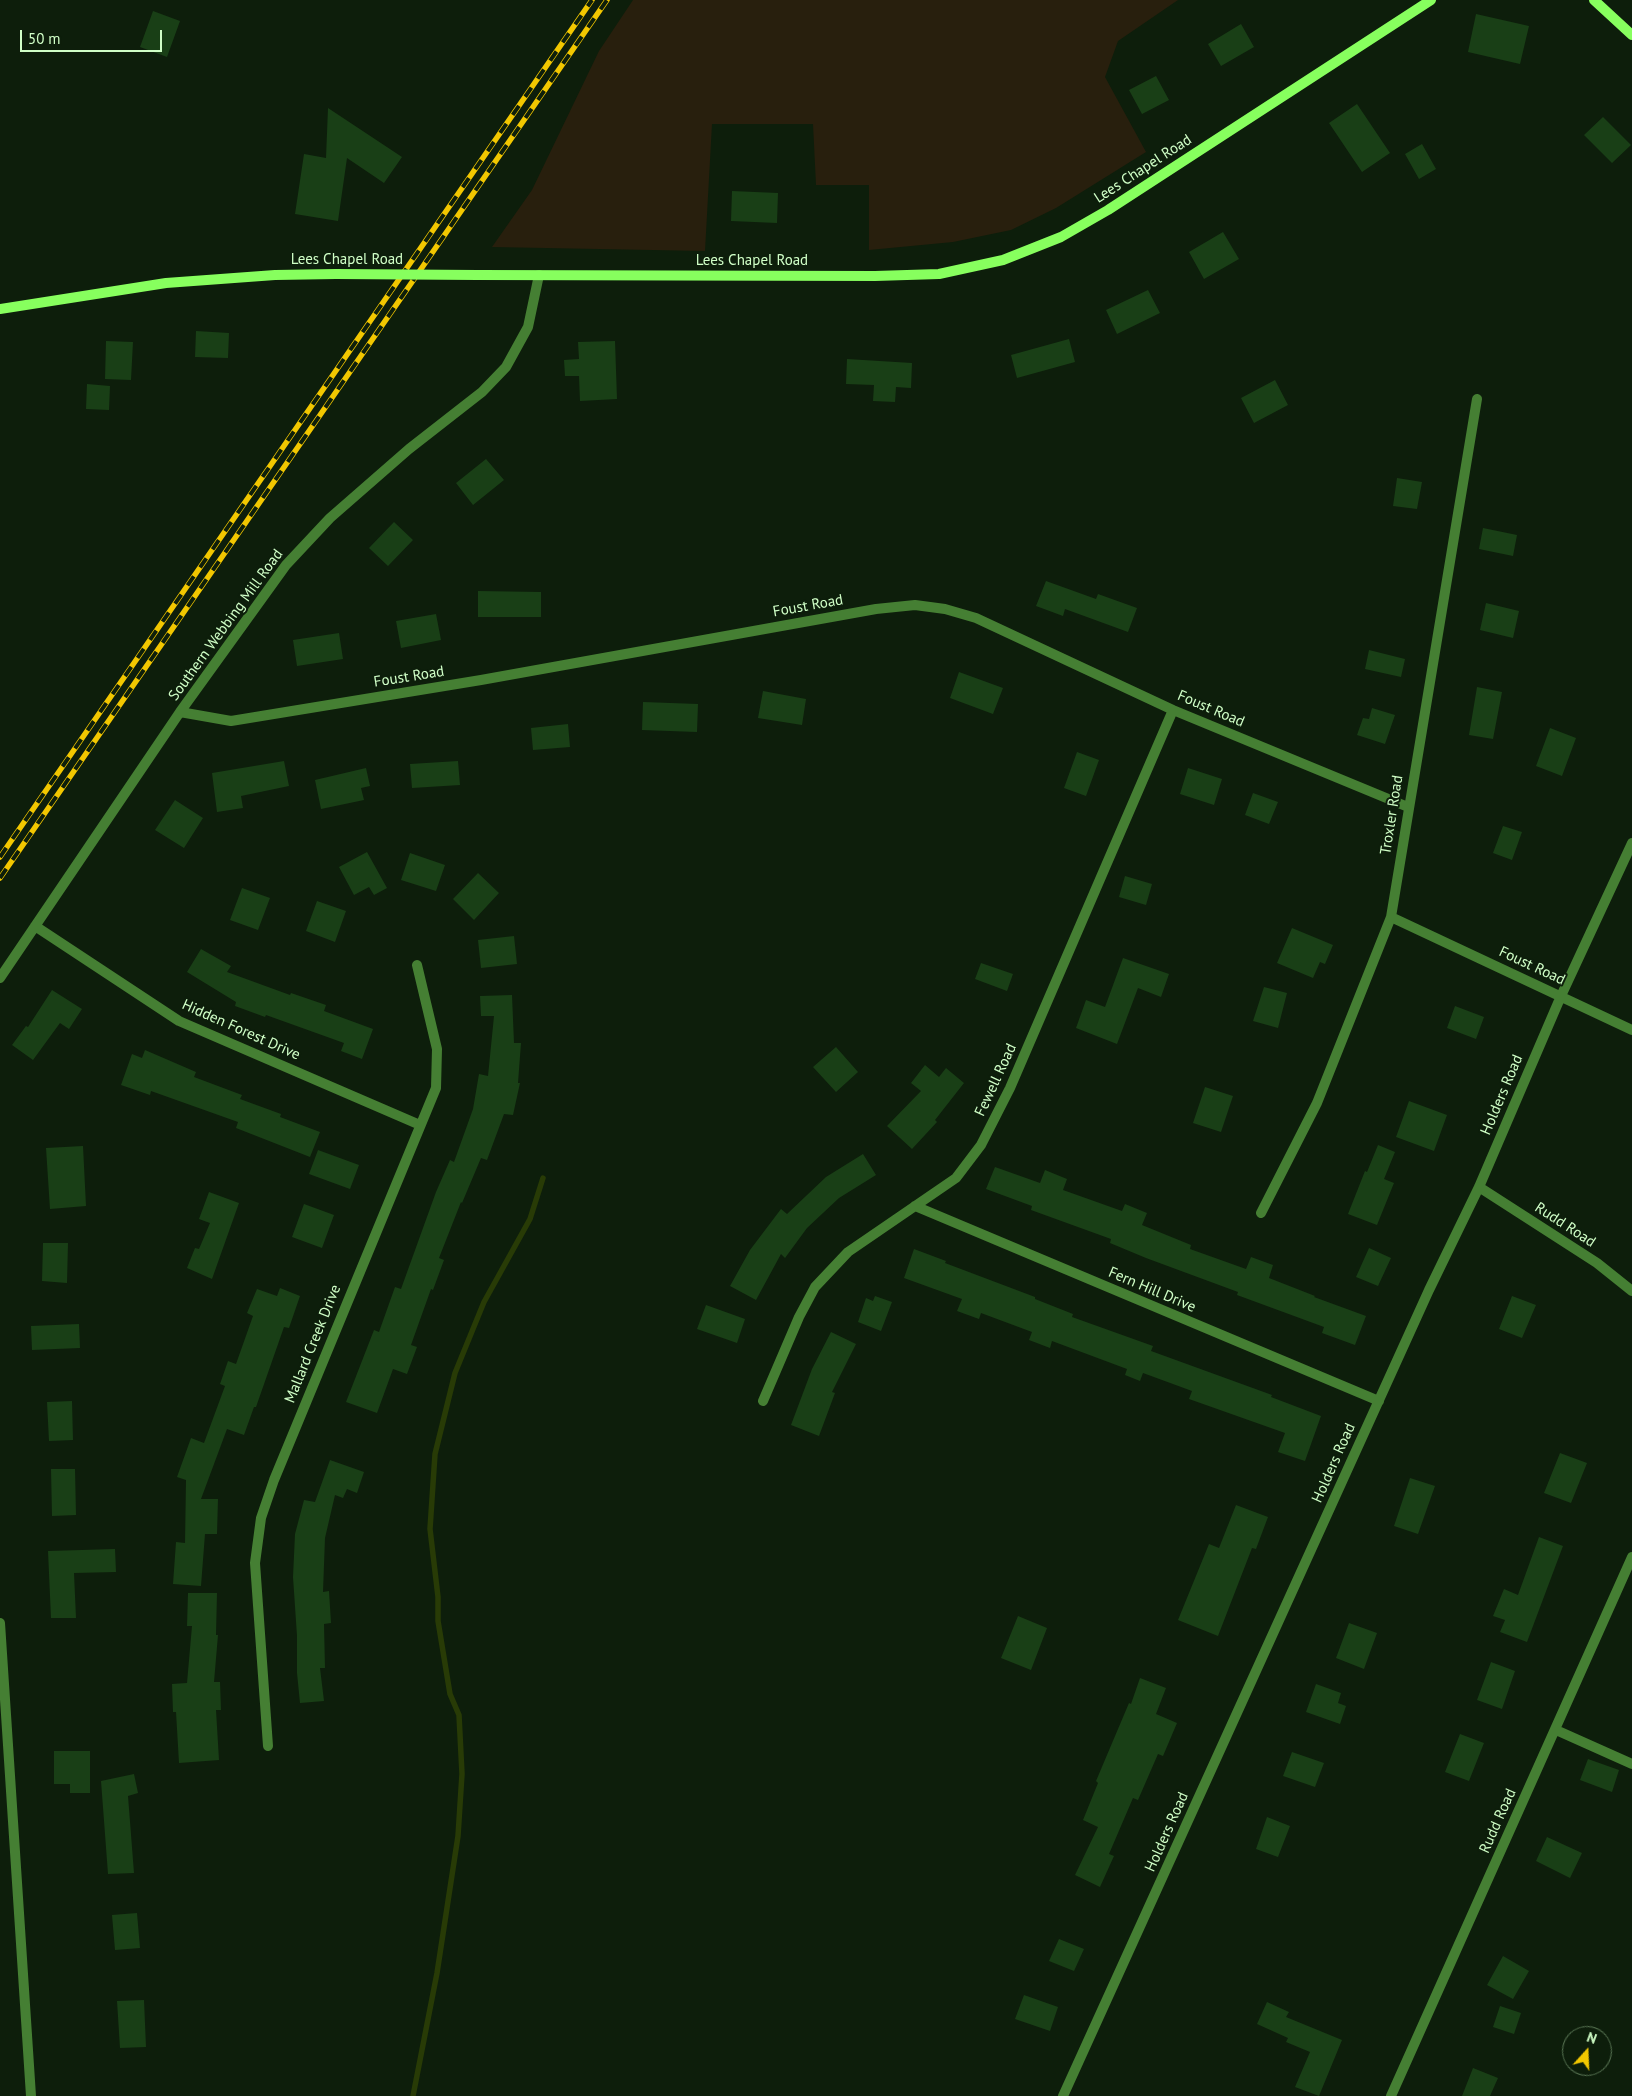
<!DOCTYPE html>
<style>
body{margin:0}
#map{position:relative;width:1632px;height:2096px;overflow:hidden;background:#0d1e0b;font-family:"PT Sans",sans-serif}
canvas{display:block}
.north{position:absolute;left:1562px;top:2026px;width:50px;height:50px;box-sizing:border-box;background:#0d1e0b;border:1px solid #5b7856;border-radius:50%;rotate:20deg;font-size:14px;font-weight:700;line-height:20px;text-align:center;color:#d0ffc7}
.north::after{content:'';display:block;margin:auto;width:18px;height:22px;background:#f2c700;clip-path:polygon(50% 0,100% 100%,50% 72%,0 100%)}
.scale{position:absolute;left:20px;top:30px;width:142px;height:22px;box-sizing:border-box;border:2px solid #d0ffc7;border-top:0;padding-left:6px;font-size:15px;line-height:18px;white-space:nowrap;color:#d0ffc7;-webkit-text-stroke:4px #0d1e0b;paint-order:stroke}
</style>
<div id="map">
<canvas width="1632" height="2096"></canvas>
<div class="north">N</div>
<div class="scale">50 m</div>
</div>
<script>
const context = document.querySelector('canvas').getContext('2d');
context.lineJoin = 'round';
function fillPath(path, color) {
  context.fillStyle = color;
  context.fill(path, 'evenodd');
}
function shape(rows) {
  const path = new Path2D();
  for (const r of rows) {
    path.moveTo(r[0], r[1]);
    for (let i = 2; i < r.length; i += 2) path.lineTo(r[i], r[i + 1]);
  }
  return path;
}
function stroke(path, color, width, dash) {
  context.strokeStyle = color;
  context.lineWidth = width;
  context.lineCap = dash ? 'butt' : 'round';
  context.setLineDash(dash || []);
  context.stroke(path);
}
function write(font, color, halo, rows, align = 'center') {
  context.font = font + ' "PT Sans",sans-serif';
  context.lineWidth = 4;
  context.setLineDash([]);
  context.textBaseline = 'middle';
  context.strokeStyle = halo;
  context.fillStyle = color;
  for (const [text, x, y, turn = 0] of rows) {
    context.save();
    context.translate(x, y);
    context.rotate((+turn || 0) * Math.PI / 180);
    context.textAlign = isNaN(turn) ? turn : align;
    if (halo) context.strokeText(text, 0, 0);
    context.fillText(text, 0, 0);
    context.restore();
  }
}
const green = shape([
 [633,0,1178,0,1118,41,1105,77,1146,152,1056,208,1011,230,953,242,869,250,869,185,816,185,813,124,712,124,705,251,492,247,532,190,599,51]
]);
const stream = shape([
 [413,2096,437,1973,458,1836,462,1774,459,1715,450,1694,438,1621,438,1597,430,1529,435,1454,455,1373,484,1302,530,1219,543,1178]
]);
const building = shape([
 [153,11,180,21,167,57,140,47],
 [1476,14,1529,26,1520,64,1468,52],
 [1241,24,1254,47,1221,66,1208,44],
 [1156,76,1169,100,1142,114,1129,90],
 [1357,104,1390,153,1362,172,1329,123],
 [328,108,402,157,384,183,347,158,338,221,295,214,304,154,326,158],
 [1603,117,1631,145,1612,163,1584,135],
 [1422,144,1436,169,1419,179,1405,154],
 [732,191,778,193,777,223,731,221],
 [1223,232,1239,259,1204,279,1189,252],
 [1148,290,1160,313,1117,334,1106,310],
 [196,331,229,333,228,358,195,357],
 [1069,339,1075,362,1017,378,1011,355],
 [106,341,133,342,131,380,105,379],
 [615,341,617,399,580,401,579,376,565,376,564,360,579,359,578,342],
 [847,359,912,363,911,388,896,387,895,402,873,401,874,385,846,384],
 [1275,380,1288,405,1254,423,1241,398],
 [87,384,110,386,109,410,86,409],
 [486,459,504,480,473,505,456,483],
 [1397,478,1422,482,1417,509,1393,506],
 [394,522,413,540,388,566,369,548],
 [1483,528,1517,535,1513,556,1479,549],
 [1046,581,1096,599,1098,594,1137,608,1128,632,1065,609,1063,616,1036,606],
 [478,591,541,592,541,617,478,617],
 [1486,603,1519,611,1513,638,1480,630],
 [436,614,441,640,401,648,396,621],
 [339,633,343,659,297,666,293,640],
 [1369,650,1405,659,1401,677,1365,669],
 [959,672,1003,688,993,714,950,698],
 [1477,687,1502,692,1493,739,1469,735],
 [763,691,806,699,802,725,758,718],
 [643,702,698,704,697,732,642,730],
 [1372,708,1395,715,1385,744,1357,735,1363,718,1369,719],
 [568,724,570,747,533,750,531,728],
 [1550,728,1576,738,1562,776,1536,766],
 [1077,752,1099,760,1086,796,1064,788],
 [284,761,289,786,241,796,243,808,217,812,212,773],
 [458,761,460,785,412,788,410,764],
 [366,768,370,786,361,788,364,800,321,809,315,780],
 [1188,768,1222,779,1214,805,1180,794],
 [1253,793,1278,802,1269,824,1245,815],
 [175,800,203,818,184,848,155,830],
 [1503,826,1522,832,1512,860,1493,853],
 [367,852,387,888,374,895,369,887,354,895,339,867],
 [410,853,445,865,436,891,401,880],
 [478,873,499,893,474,920,453,899],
 [1125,876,1152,884,1146,905,1119,897],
 [242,888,270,898,258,930,230,920],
 [317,901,346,911,335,942,306,931],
 [1292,928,1333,945,1325,964,1320,962,1313,978,1277,963],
 [514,936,517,964,481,968,478,940],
 [201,949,231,966,227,972,290,995,291,993,326,1005,324,1011,373,1029,362,1059,341,1051,344,1043,266,1015,265,1017,235,1006,236,1002,187,972],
 [1123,958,1169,974,1161,997,1138,988,1117,1044,1076,1028,1086,1000,1105,1007],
 [981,963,1013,974,1007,991,975,979],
 [1264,987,1287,993,1278,1028,1253,1021],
 [52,990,82,1009,69,1029,60,1023,33,1060,12,1045,26,1026,28,1027],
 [512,995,514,1043,521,1043,518,1083,520,1083,513,1115,504,1114,487,1160,481,1158,462,1203,461,1202,439,1258,444,1260,433,1290,431,1289,411,1345,417,1347,407,1374,393,1369,377,1413,346,1402,374,1330,379,1332,395,1287,401,1289,436,1192,450,1160,454,1162,473,1109,479,1074,488,1076,494,1016,481,1016,480,996],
 [1455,1006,1484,1017,1476,1039,1447,1028],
 [836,1047,858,1072,836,1092,813,1067],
 [145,1050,196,1072,194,1077,242,1095,240,1099,281,1114,280,1117,320,1132,310,1157,236,1128,238,1122,151,1091,150,1095,121,1085,132,1054,142,1058],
 [925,1065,939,1077,946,1068,964,1083,935,1120,937,1122,912,1149,887,1126,921,1091,911,1083],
 [1205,1087,1233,1096,1221,1132,1193,1123],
 [1409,1101,1447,1115,1434,1151,1396,1137],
 [1378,1145,1395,1152,1384,1179,1394,1183,1377,1225,1348,1214,1365,1171,1367,1172],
 [83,1146,86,1206,50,1209,46,1148],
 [318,1150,359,1165,350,1189,309,1174],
 [863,1154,876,1175,839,1198,807,1228,785,1258,781,1254,756,1300,730,1286,750,1250,781,1209,787,1214,826,1177],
 [995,1167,1040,1183,1045,1170,1067,1179,1063,1190,1122,1211,1125,1204,1147,1213,1142,1225,1191,1245,1190,1249,1246,1269,1251,1257,1273,1265,1269,1278,1315,1296,1314,1297,1366,1316,1355,1345,1322,1333,1324,1327,1237,1295,1238,1292,1146,1258,1110,1243,1111,1239,1031,1210,1032,1206,986,1189],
 [209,1192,239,1203,212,1279,187,1268,195,1248,199,1249,210,1223,199,1219],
 [304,1204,334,1215,322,1248,292,1237],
 [43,1243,68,1243,67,1283,42,1281],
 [1369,1248,1391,1258,1378,1286,1356,1277],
 [914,1249,946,1261,945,1263,1035,1297,1035,1299,1073,1314,1072,1317,1153,1346,1151,1351,1272,1395,1271,1397,1321,1416,1305,1461,1278,1452,1285,1433,1189,1399,1192,1391,1143,1373,1140,1381,1125,1375,1127,1369,1052,1341,1050,1348,1029,1340,1032,1332,981,1313,979,1319,957,1311,962,1299,904,1278],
 [280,1288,300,1296,289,1328,284,1327,256,1407,254,1407,244,1435,227,1429,201,1499,218,1499,217,1534,205,1534,201,1586,173,1584,176,1542,185,1543,186,1480,177,1477,191,1438,204,1443,225,1386,220,1384,228,1361,236,1364,253,1316,247,1313,257,1289,277,1296],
 [875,1296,892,1302,881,1331,858,1322,866,1298,873,1301],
 [1512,1296,1536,1305,1522,1338,1499,1329],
 [706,1305,745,1319,737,1343,697,1329],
 [79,1324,80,1348,32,1350,31,1326],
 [831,1332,856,1344,832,1392,835,1393,819,1436,791,1425,812,1369],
 [72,1401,73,1440,49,1441,47,1402],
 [1560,1453,1587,1463,1571,1503,1544,1493],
 [330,1460,364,1472,357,1493,347,1489,343,1498,335,1495,325,1538,323,1592,329,1591,331,1623,324,1624,325,1668,320,1668,324,1701,300,1703,297,1673,297,1636,293,1577,295,1534,304,1500,315,1502],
 [51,1469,75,1469,76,1515,52,1516],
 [1410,1478,1435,1486,1418,1534,1394,1526],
 [1236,1505,1268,1517,1256,1549,1252,1548,1218,1636,1178,1620,1209,1544,1219,1548],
 [1539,1537,1563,1546,1527,1642,1500,1632,1505,1620,1493,1616,1504,1589,1518,1595],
 [115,1549,116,1572,74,1573,76,1618,51,1618,48,1551],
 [188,1593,217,1593,216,1635,218,1635,214,1682,220,1682,221,1710,216,1710,219,1760,179,1763,176,1712,173,1712,172,1684,187,1683,192,1626,187,1626],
 [1018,1616,1047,1628,1031,1670,1001,1658],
 [1349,1623,1377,1633,1364,1669,1336,1658],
 [1491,1662,1515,1671,1502,1709,1477,1700],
 [1140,1678,1166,1688,1156,1714,1177,1723,1163,1756,1158,1754,1138,1800,1133,1798,1109,1854,1114,1856,1100,1887,1075,1875,1098,1827,1083,1820,1098,1783,1096,1781,1129,1703,1131,1704],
 [1316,1684,1341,1693,1338,1703,1346,1706,1340,1724,1306,1712],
 [1460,1734,1484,1743,1469,1781,1445,1772],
 [54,1751,90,1751,90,1793,70,1793,70,1784,54,1784],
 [1292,1752,1324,1763,1315,1787,1283,1776],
 [1588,1759,1619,1770,1612,1792,1580,1780],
 [134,1774,138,1793,128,1796,134,1873,108,1874,101,1781],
 [1267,1817,1290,1826,1278,1857,1256,1849],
 [1547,1837,1582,1853,1570,1878,1536,1861],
 [137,1913,140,1948,115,1950,112,1915],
 [1059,1939,1084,1949,1074,1971,1049,1961],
 [1503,1956,1529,1971,1513,1999,1487,1985],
 [1024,1995,1058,2007,1050,2031,1015,2019],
 [144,2000,146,2047,120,2048,117,2001],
 [1267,2002,1289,2012,1286,2017,1342,2040,1319,2096,1295,2087,1310,2052,1286,2042,1288,2038,1257,2024],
 [1500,2006,1521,2013,1514,2034,1493,2027],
 [1473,2068,1498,2078,1490,2096,1462,2096]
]);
const street = shape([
 [180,712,231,721,481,680,876,609,915,605,945,609,976,618,1173,710,1408,807],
 [1391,917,1632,1030],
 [35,926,179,1021,420,1125],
 [0,978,180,712,286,565,330,518,409,449,482,392,506,367,528,327,539,275],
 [1479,1187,1597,1263,1632,1291],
 [915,1206,1379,1401],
 [1261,1213,1317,1103,1391,917,1477,399],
 [763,1401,799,1317,815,1287,848,1252,956,1178,981,1145,1010,1088,1173,710],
 [0,1623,31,2096],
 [1556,1730,1632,1764],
 [268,1746,255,1563,261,1518,274,1480,436,1088,437,1049,417,965],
 [1063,2096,1429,1290,1479,1187,1561,996,1632,843],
 [1391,2096,1632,1557]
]);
const secondary = shape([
 [1594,0,1632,35],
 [478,275,875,276,939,274,1003,260,1061,237,1108,210,1431,0],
 [0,309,166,283,275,275,336,274]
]);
const rail = shape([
 [0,857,592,0],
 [0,878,607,0]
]);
const secondaryBridge = shape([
 [336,274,478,275]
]);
const streetNames = [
 ["Lees Chapel Road",1143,169,-33],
 ["Lees Chapel Road",347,260],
 ["Lees Chapel Road",752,261],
 ["Foust Road",808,606,-10],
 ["Southern Webbing Mill Road",226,625,-54],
 ["Foust Road",409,677,-9],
 ["Foust Road",1211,709,23],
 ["Troxler Road",1392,815,-81],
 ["Foust Road",1532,966,25],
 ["Hidden Forest Drive",241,1030,24],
 ["Fewell Road",996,1080,-65],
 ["Holders Road",1502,1095,-67],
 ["Rudd Road",1565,1225,33],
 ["Fern Hill Drive",1152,1290,23],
 ["Mallard Creek Drive",313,1344,-68],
 ["Holders Road",1334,1463,-66],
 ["Rudd Road",1498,1821,-66],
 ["Holders Road",1167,1832,-66]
];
fillPath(green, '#281f0d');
stroke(stream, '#283b06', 5.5);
fillPath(building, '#193f16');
stroke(street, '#457f33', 10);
stroke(secondary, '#87ff5e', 10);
stroke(rail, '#f2c700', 5.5);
stroke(rail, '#0d1e0b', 4, [11]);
stroke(secondaryBridge, '#87ff5e', 10);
write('15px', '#d0ffc7', '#0d1e0b', streetNames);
</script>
